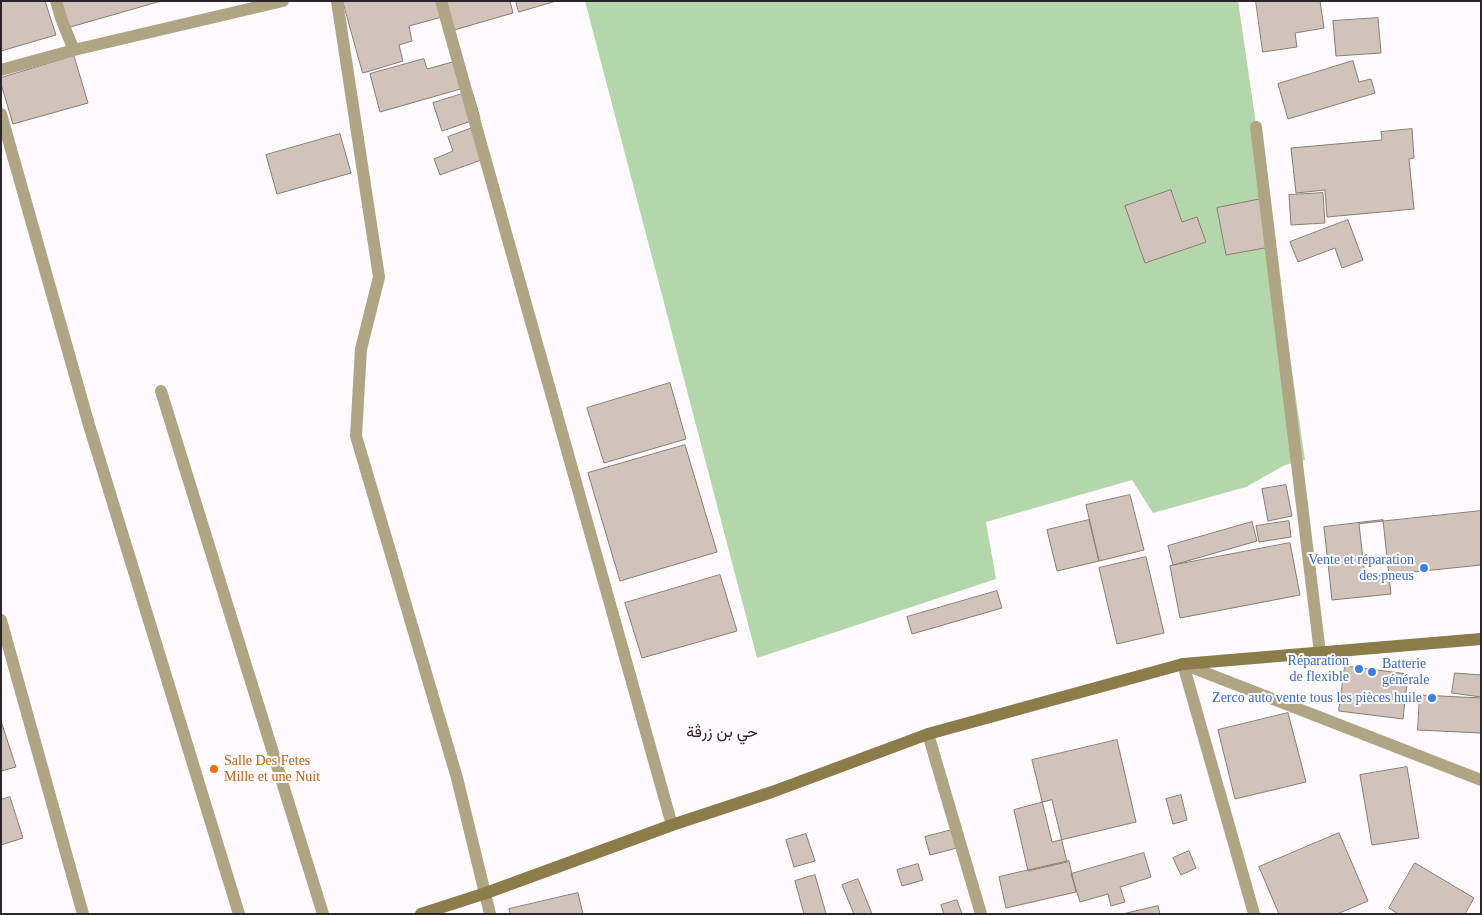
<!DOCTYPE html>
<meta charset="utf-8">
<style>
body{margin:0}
#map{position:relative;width:1482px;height:915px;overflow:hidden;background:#fef9fd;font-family:"Times New Roman",serif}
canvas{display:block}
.frame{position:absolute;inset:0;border:2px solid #2a252a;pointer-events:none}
</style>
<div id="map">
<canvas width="1482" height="915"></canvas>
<div class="frame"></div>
</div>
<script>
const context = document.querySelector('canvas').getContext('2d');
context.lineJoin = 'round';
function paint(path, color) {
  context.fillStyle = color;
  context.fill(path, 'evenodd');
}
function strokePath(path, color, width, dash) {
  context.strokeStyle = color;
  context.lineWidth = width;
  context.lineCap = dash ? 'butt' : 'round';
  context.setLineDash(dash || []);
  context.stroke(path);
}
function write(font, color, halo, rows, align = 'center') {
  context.font = font + ' "Times New Roman",Vazirmatn,serif';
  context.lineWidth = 4;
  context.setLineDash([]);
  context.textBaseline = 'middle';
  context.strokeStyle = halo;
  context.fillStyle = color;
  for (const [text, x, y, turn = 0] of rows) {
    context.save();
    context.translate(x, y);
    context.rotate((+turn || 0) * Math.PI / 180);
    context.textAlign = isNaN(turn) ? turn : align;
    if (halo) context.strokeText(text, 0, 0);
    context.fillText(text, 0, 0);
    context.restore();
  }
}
paint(new Path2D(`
 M585,1H1238L1305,460L1285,465L1246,487L1153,513L1132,480L986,522L996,579L757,658Z`), '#b3d6aa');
const building = new Path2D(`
 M1,1H45L56,35L1,51Z
 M60,1H161L67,28Z
 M343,1H510L513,13L447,32L442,17L409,26L412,41L399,45L403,61L363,73Z
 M516,1H556L519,12Z
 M1256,1H1320L1324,28L1295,33L1297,47L1263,52Z
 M1378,18L1381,53L1336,56L1333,21Z
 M74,56L88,103L13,124L1,84V78Z
 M424,59L427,69L456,61L464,88L380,112L370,74Z
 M1353,61L1359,82L1371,79L1375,93L1288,119L1278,84Z
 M472,91L480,118L442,131L433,103Z
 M478,126L489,157L440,175L434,159L453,151L448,137Z
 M1412,129L1414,158L1409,159L1414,209L1327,217L1325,190L1296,193L1291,148L1382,140L1381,132Z
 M340,134L351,173L277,194L266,155Z
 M1171,190L1182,222L1197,217L1206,242L1145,263L1125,206Z
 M1323,193L1325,223L1291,225L1289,195Z
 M1261,199L1270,247L1226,255L1217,208Z
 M1348,220L1363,260L1342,268L1335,248L1298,262L1290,242Z
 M670,383L686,439L604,463L587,408Z
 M685,445L717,552L620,581L588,473Z
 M1286,485L1292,516L1268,521L1262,489Z
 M1130,495L1144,550L1099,561L1086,505Z
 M1481,511V565L1365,577L1359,524Z
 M1089,520L1099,561L1057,571L1047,530Z
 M1383,520L1391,594L1332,600L1324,527Z
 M1289,521L1291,537L1259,542L1256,526Z
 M1252,522L1257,541L1173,565L1168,546Z
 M1290,543L1300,595L1180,618L1170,566Z
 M1146,557L1164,633L1117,644L1099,568Z
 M720,575L737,631L642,658L625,603Z
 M997,591L1002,608L912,634L907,617Z
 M1345,666L1408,674L1403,719L1339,711Z
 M1455,673L1481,675V697L1452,693Z
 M1420,695L1481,698V733L1418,730Z
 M1288,713L1306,782L1235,799L1218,730Z
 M1,721L16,767L1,771Z
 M1117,740L1136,822L1052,842L1032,760Z
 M1407,767L1419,838L1372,845L1360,775Z
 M1181,795L1187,820L1173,824L1166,799Z
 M10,797L23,838L1,845V800Z
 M1052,800L1067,862L1028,871L1014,810Z
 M952,830L957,848L930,855L925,837Z
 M1339,833L1368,901L1337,914H1279L1259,867Z
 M806,834L815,861L794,867L786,840Z
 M1189,851L1196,868L1181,875L1173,858Z
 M1144,853L1151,877L1120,887L1125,902L1111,906L1108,894L1080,902L1071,874Z
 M1069,861L1076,892L1006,908L999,877Z
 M1415,863L1474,898L1465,914H1398L1389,908Z
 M918,864L923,880L902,886L897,870Z
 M815,875L826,914H804L795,881Z
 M858,879L872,914H854L842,885Z
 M578,893L583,914H510L509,909Z
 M957,900L962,914H944L941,905Z
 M1158,906L1160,914H1123Z`);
paint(building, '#d1c3ba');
strokePath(building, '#887c73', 1);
strokePath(new Path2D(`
 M1256,127L1320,653`), '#afa584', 12);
strokePath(new Path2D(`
 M56,1L62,21L74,50
 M337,1L379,277L361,349L356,436L457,778L490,914
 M441,1L672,825
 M1,70L74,50L283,1
 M1,114L89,425L239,914
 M161,391L323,914
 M1,620L83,914
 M1183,664L1481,780
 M1183,664L1254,914
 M928,734L981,914`), '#afa584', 12);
strokePath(new Path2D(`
 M421,914L486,893L672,825L772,792L928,734L1183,664L1481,639`), '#8b7c49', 12);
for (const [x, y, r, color] of [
 [1424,568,5,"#3f7fe0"],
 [1359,669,5,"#3f7fe0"],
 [1372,672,5,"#3f7fe0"],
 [1432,698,5,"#3f7fe0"],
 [214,769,5,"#e8710a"]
]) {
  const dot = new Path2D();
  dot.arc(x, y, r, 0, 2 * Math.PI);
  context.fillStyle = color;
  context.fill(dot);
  strokePath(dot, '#fef9fd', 2);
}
write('14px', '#366cbe', '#fef9fd', [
 ["Vente et réparation",1414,560],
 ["des pneus",1414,576],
 ["Réparation",1349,661],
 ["de flexible",1349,677],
 ["Batterie",1382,664,"left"],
 ["générale",1382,680,"left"],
 ["Zerco auto vente tous les pièces huile",1422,698]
], 'right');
write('14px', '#c56008', '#fef9fd', [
 ["Salle Des Fetes",224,761],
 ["Mille et une Nuit",224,777]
], 'left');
write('16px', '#2a252a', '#fef9fd', [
 ["حي بن زرڤة",722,733]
]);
</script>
